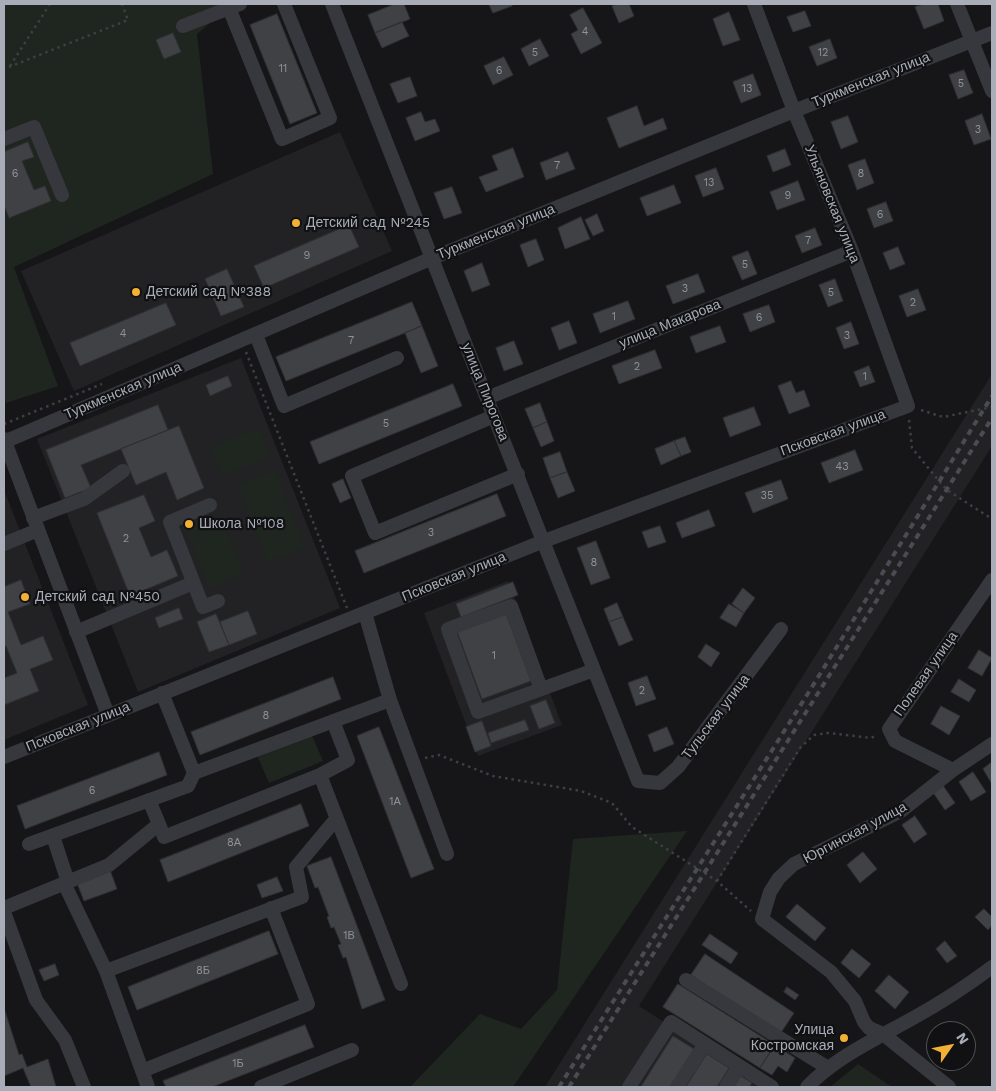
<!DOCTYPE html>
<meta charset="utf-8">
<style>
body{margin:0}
#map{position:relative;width:996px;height:1091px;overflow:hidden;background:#161618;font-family:"Work Sans",sans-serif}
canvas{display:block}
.frame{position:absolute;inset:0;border:5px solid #a8adb8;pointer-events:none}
.north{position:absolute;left:926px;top:1021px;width:50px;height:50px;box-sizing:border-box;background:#111113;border:1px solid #4d4f55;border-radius:50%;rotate:57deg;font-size:14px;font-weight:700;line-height:20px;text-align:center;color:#a8adb8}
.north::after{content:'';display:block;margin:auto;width:18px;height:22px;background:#f2b134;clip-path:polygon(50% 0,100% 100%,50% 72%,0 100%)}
</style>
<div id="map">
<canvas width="996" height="1091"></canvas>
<div class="frame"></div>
<div class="north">N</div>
</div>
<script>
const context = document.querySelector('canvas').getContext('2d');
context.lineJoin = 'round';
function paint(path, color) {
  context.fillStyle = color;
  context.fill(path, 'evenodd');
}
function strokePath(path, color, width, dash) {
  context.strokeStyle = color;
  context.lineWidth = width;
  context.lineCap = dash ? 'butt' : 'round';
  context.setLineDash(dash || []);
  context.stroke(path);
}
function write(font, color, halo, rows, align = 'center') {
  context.font = font + ' "Work Sans",sans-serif';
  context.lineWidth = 4.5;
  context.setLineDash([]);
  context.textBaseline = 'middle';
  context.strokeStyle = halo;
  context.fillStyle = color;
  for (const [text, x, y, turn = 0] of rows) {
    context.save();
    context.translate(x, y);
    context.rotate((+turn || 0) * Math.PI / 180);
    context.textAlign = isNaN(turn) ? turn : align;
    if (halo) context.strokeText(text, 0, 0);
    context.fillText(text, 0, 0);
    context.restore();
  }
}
paint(new Path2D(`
 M340,132L392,251L74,391L21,271Z
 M241,358L340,608L138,692L37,439Z
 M992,374V446L639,1006L765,1087H545Z
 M4,490L88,705L4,740Z
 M508,581L562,725L478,756L424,613Z`), '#222225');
paint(new Path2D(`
 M4,4H233L197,34L213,174L14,267L58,386L6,403L4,396Z
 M259,427L271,456L222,476L210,447Z
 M275,471L304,547L267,561L238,485Z
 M220,514L244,573L209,588L185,528Z
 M310,731L323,761L269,783L256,753Z
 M687,831L513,1087H410L480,1014L521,1029L557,990L573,839Z
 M858,1064L892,1087H830Z`), '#1e261f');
const building = new Path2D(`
 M395,4H404L410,19L375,33L368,15Z
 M489,4H512V6L493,13Z
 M618,4H629L634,16L619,23L612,6Z
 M924,4H938L944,21L924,29L915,7Z
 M583,8L602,43L581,54L571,34L578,30L570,15Z
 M805,11L811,26L793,32L787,17Z
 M729,12L740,40L723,46L713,19Z
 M277,14L317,113L290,124L250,25Z
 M402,22L409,36L382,48L375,33Z
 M173,33L181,52L164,59L156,40Z
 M540,39L549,56L529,66L521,49Z
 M830,39L837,58L817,66L809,47Z
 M504,57L513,75L493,85L484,66Z
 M964,70L973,93L958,99L949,75Z
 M753,74L761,95L741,103L733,82Z
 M410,77L417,96L398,103L390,84Z
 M637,106L644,126L663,118L667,129L619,148L607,118Z
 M421,112L425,122L435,119L440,131L415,141L406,118Z
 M982,114L991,139L974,145L965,121Z
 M848,116L858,142L841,149L831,122Z
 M28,142L34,157L22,161L34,190L45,186L51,201L9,218L4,205V152Z
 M513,148L524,177L486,192L479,177L498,170L492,156Z
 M785,149L791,165L773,172L767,156Z
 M568,152L575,169L546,180L540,163Z
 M865,159L874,183L857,190L848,165Z
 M716,168L724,189L703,197L695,176Z
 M798,181L805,200L777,210L770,192Z
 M674,185L681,203L647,216L640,198Z
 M452,187L462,213L444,219L434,193Z
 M886,202L893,221L874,228L867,209Z
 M597,214L604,231L593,236L585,220Z
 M581,217L590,239L565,249L558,228Z
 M349,225L359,247L264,288L254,266Z
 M815,228L822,245L802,253L795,236Z
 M536,239L544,260L528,267L520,245Z
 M898,247L905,264L890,270L883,253Z
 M748,251L757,274L742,280L732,257Z
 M482,263L490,285L472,292L464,271Z
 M227,269L244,307L221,316L205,279Z
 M698,274L705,292L673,304L666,286Z
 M835,279L843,301L828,307L819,285Z
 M918,289L926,310L907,317L899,296Z
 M628,301L635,319L600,333L593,314Z
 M412,302L422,326L286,381L276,357Z
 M166,303L176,325L80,366L70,343Z
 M769,305L775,322L750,332L743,314Z
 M569,321L577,343L559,350L551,328Z
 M851,322L859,344L844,349L836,328Z
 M422,326L438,366L421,373L405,333Z
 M720,326L726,342L696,353L690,337Z
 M514,341L523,364L504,371L496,348Z
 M655,350L662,368L619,384L612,366Z
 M869,366L875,382L860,387L854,372Z
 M228,376L232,386L210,396L206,385Z
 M791,381L796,393L804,390L810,406L789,414L778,386Z
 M453,384L462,406L319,464L310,442Z
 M540,403L547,422L533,428L525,409Z
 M158,405L168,430L81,465L91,488L65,498L46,450Z
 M754,407L761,425L730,437L723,418Z
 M547,422L554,441L541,447L533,428Z
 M179,426L204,488L177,500L166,472L136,485L121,449Z
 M685,437L691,452L681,456L674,441Z
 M674,441L681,456L661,465L655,449Z
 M855,450L863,470L829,483L821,463Z
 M560,452L567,472L550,478L543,458Z
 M567,472L575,491L558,498L550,478Z
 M343,479L351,498L340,503L332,484Z
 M781,480L788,499L753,513L745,493Z
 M497,494L506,516L364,573L355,551Z
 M144,495L155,521L139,528L151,557L167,550L178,576L130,596L97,513Z
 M709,510L715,526L682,538L676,523Z
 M660,526L666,542L648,548L642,532Z
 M596,541L610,578L591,585L577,548Z
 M21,580L30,604L8,612L21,645L43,636L53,660L30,669L39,691L4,705V678L17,673L6,646L4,647V587Z
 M513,582L518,595L461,617L456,604Z
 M743,588L755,598L744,613L732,604Z
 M617,603L623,617L609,622L604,609Z
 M729,604L744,613L736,627L720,618Z
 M179,608L183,619L159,628L155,618Z
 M248,611L257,634L229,645L220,622Z
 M506,613L531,681L482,699L457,631Z
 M216,614L229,645L209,652L197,622Z
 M623,617L633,640L619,646L609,622Z
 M706,644L720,653L711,667L698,657Z
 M979,650L992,658L982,676L968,668Z
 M647,676L656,699L636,706L628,683Z
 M333,677L341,699L200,755L191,732Z
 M959,679L976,690L969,702L951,692Z
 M546,700L555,723L539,729L530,706Z
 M941,706L960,716L949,735L931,724Z
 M525,720L529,730L491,743L488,733Z
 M482,721L491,746L475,752L466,727Z
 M379,727L434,869L411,878L357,736Z
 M667,727L674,744L654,752L648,735Z
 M159,752L167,775L25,829L17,806Z
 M992,762V784L983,769Z
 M973,772L986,792L971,801L959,782Z
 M942,784L955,803L945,810L932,791Z
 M301,804L309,826L168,882L160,860Z
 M915,816L927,834L914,843L902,825Z
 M863,852L877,869L860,883L847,865Z
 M331,857L385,1000L362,1009L346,957L343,958L338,945L341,944L334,927L331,928L327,917L329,916L318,887L315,888L307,866Z
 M110,870L117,889L84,901L77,883Z
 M277,877L283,891L262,898L257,885Z
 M797,904L826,928L815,941L786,917Z
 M984,909L992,917V925L988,930L975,917Z
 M269,931L278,954L137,1010L128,987Z
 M710,934L738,953L731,964L702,945Z
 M945,941L957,956L947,963L936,949Z
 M852,949L871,964L859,978L841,963Z
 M705,954L794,1013L780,1034L691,975Z
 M55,964L59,975L44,981L39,970Z
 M889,975L909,992L895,1009L875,991Z
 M678,984L775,1045L760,1068L663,1007Z
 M787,987L799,995L795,1000L784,992Z
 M5,1011L19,1055L22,1054L27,1067L48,1059L56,1087H31L23,1068L4,1076Z
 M305,1025L314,1047L212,1087H166L163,1081Z
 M673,1036L694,1049L670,1087H641Z
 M775,1045L795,1058L787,1072L778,1066L772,1075L760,1068Z
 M707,1054L729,1068L717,1087H686Z
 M741,1076L752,1083L749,1087H734Z`);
paint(building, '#404145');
strokePath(building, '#303034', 1);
strokePath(new Path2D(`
 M10,66L50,4
 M9,67L128,20L122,4
 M246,352L347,608
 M921,410L943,417L992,407
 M909,420L912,448L939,481L947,490L992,519
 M4,424L102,384
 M425,758L439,755L493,776L581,791L612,803L632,827L717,881L751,911
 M717,881L800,748L814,735L828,733L871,738L877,735`), '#3d3f44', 2.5, [2.5, 4]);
strokePath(new Path2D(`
 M332,4C432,264 536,522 638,781L660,783L678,767L781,629
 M957,4L992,91
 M229,8L282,139L330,118L284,4
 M183,26L240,4
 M4,139L34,127L62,195
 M256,335L284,406L397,358
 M487,398L852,251
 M494,416L352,476L375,533L518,474
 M4,439L108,715
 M4,442L430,259L794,111L992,33
 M210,505L170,522L203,607L218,601
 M33,518L84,499L123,471
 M4,544L38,530
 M365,613L390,700L447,854
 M76,632L193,583
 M541,689L511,606L448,629L478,712L594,670
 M162,693L194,773
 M4,757L544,541L908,406L852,251L794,111L754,4
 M953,770L895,741L889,729L992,580
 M320,775L401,984
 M149,800L159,824
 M53,836L68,882
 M29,844L188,786L194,773L390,700
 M64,883L106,971L148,1087
 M4,908L109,865L159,824L164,837L320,775L348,760L333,721
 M4,912L36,1000L65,1040L84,1087
 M106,971L302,897L296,867L336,819
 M686,980L828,1068
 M142,1071L308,1004L271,908
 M261,1087L352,1050
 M629,1087L671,1022L772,1087
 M677,1087L705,1044
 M726,1087L739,1066
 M807,1087C837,1056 878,1038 915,1017C942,1002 968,985 992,967
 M949,1087L883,1034L869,1028L864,1022L855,1001L831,972L762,919L770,892L779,878L794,864L901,811L953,770L992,744`), '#37383d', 14);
strokePath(new Path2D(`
 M559,1087L807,695L992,396
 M569,1087L992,418`), '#4a4c52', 4, [6, 5]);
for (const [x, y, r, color] of [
 [296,223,5,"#f2b134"],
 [136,292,5,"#f2b134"],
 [189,524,5,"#f2b134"],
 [25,597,5,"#f2b134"],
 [844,1038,5,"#f2b134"]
]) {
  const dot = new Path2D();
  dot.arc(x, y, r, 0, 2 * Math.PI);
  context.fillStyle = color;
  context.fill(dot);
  strokePath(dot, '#111113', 2);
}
write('11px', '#8e929b', null, [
 ["4",585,32],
 ["5",535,53],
 ["12",823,53],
 ["11",283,69],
 ["6",499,71],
 ["5",961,84],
 ["13",747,89],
 ["3",978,130],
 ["7",557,166],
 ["6",15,174],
 ["8",861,174],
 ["13",709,183],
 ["9",788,196],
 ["6",880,215],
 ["7",808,241],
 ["9",307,256],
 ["5",745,265],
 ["3",685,289],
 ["5",831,293],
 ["2",913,303],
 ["1",614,317],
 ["6",759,318],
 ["4",123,334],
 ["3",847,336],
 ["7",351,341],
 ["2",637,367],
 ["1",865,377],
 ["5",386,424],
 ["43",842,467],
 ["35",767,496],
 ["3",431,533],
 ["2",126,539],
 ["8",594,563],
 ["1",494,656],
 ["2",642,691],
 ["8",266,716],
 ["6",92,791],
 ["1А",395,802],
 ["8А",234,843],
 ["1В",349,936],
 ["8Б",203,971],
 ["1Б",238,1064]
]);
write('14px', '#a8adb8', '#111113', [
 ["Туркменская улица",871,80,-22],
 ["Ульяновская улица",832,204,68],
 ["Туркменская улица",496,232,-22],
 ["улица Макарова",670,324,-22],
 ["Туркменская улица",123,391,-23],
 ["улица Пирогова",485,392,68],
 ["Псковская улица",833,433,-20],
 ["Псковская улица",454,577,-22],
 ["Полевая улица",926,674,-55],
 ["Тульская улица",716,717,-53],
 ["Псковская улица",78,727,-22],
 ["Юргинская улица",855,833,-28]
]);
write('14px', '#a8adb8', '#111113', [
 ["Детский сад №245",306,223],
 ["Детский сад №388",146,292],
 ["Школа №108",199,524],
 ["Детский сад №450",35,597],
 ["Улица",834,1030,"right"],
 ["Костромская",834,1046,"right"]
], 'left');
</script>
